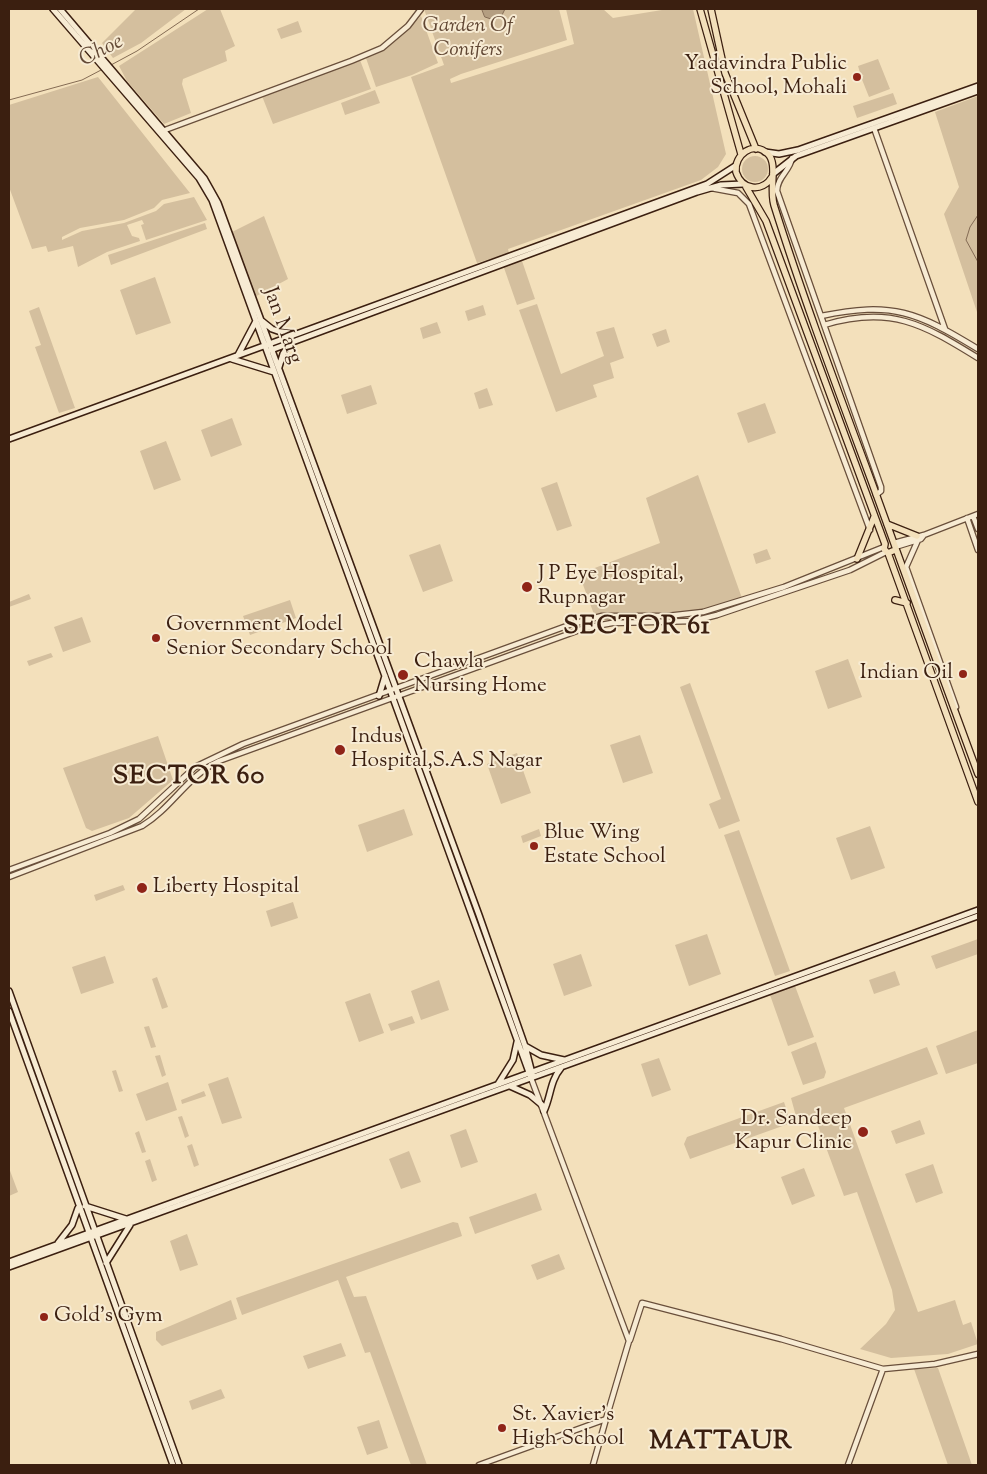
<!DOCTYPE html>
<style>
body{margin:0}
#map{position:relative;width:987px;height:1474px;overflow:hidden;background:#f3e0bb;font-family:"Sorts Mill Goudy",serif}
canvas{display:block}
.frame{position:absolute;inset:0;border:10px solid #3b1f10;pointer-events:none}
</style>
<div id="map">
<canvas width="987" height="1474"></canvas>
<div class="frame"></div>
</div>
<script>
const context = document.querySelector('canvas').getContext('2d');
context.lineJoin = 'round';
function paint(path, color) {
  context.fillStyle = color;
  context.fill(path, 'evenodd');
}
function strokePath(path, color, width, dash) {
  context.strokeStyle = color;
  context.lineWidth = width;
  context.lineCap = dash ? 'butt' : 'round';
  context.setLineDash(dash || []);
  context.stroke(path);
}
function write(font, color, halo, rows, align = 'center') {
  context.font = font + ' "Sorts Mill Goudy",serif';
  context.lineWidth = 4;
  context.setLineDash([]);
  context.textBaseline = 'middle';
  context.strokeStyle = halo;
  context.fillStyle = color;
  for (const [text, x, y, turn = 0] of rows) {
    context.save();
    context.translate(x, y);
    context.rotate((+turn || 0) * Math.PI / 180);
    context.textAlign = isNaN(turn) ? turn : align;
    if (halo) context.strokeText(text, 0, 0);
    context.fillText(text, 0, 0);
    context.restore();
  }
}
paint(new Path2D(`
 M136,9H186L141,43L113,58L102,43Z
 M208,9H220L235,46L225,51L227,61L183,79L182,84L191,113L164,124L127,81L119,66Z
 M424,9H559L567,40L461,74L450,79L451,83L574,44L566,9H603L613,18L668,9H693L726,154L718,167L701,180L508,249L509,253L477,263L411,77L444,65Z
 M421,16L438,63L412,75L376,87L366,58L386,49Z
 M298,21L302,32L281,39L277,29Z
 M878,59L890,89L869,97L861,77L864,75L861,76L858,66Z
 M360,60L371,89L273,124L262,96Z
 M98,77L190,193L162,200L154,208L124,220L80,228L62,237V240L82,231L124,223L156,211L164,204L194,197L207,220L146,240L141,225L144,224L142,220L127,225L132,236L139,238L140,241L107,252L78,267L73,246L48,252L46,246L32,249L9,187V105Z
 M375,90L380,103L345,115L341,103Z
 M893,93L897,104L857,118L853,106Z
 M978,96V315L944,214L959,187L935,112Z
 M742 169a13 13 0 1 1 26 0a13 13 0 1 1-26 0Z
 M264,216L288,279L251,299L228,234Z
 M205,223L207,229L111,265L108,255Z
 M521,258L535,299L517,305L503,265Z
 M155,277L171,323L136,335L120,290Z
 M537,304L561,374L604,356L596,332L614,327L624,358L610,363L614,378L593,385L597,397L556,412L519,310Z
 M483,305L486,315L468,321L465,311Z
 M39,307L75,408L59,413L35,347L41,345L29,311Z
 M437,322L441,333L423,339L420,328Z
 M666,329L670,342L657,347L652,334Z
 M371,385L377,404L347,414L341,395Z
 M487,388L493,405L479,409L474,393Z
 M765,403L776,433L748,443L737,413Z
 M232,418L242,445L211,457L201,430Z
 M166,441L181,480L154,490L140,451Z
 M698,475L743,601L703,612L667,616L595,617L579,574L660,543L646,498Z
 M557,482L572,526L557,531L541,488Z
 M440,544L453,581L423,592L409,555Z
 M767,549L771,559L756,564L753,554Z
 M29,594L31,599L9,607V602Z
 M290,600L296,618L250,635L243,616Z
 M82,617L91,642L63,652L54,627Z
 M51,653L53,657L29,666L27,661Z
 M848,659L862,697L828,709L815,671Z
 M690,683L740,821L719,829L709,804L721,799L680,687Z
 M640,735L653,773L623,783L610,745Z
 M158,736L173,780L129,818L92,831L86,828L63,768Z
 M517,753L531,793L501,804L487,764Z
 M404,809L413,835L367,852L358,825Z
 M870,826L885,868L851,880L836,838Z
 M539,829L541,836L523,843L521,836Z
 M739,830L790,971L775,976L724,835Z
 M123,885L125,890L96,901L94,895Z
 M293,902L298,918L271,927L266,911Z
 M707,934L721,974L689,986L675,945Z
 M978,939V954L936,969L931,956Z
 M581,954L592,986L564,996L553,964Z
 M105,956L114,983L81,994L72,967Z
 M895,971L900,985L874,994L869,980Z
 M157,977L168,1007L162,1009L152,979Z
 M439,980L449,1010L421,1020L411,991Z
 M795,986L814,1037L788,1046L770,995Z
 M370,993L384,1033L359,1042L345,1002Z
 M412,1016L415,1023L391,1031L388,1024Z
 M149,1026L156,1047L151,1048L144,1027Z
 M978,1030V1063L946,1074L936,1046Z
 M816,1042L826,1072L824,1078L803,1085L791,1052Z
 M927,1047L938,1074L844,1108L918,1312L955,1300L963,1325L971,1322L978,1344L948,1354L891,1358L860,1349L886,1324L895,1310L892,1290L857,1192L844,1196L814,1115L797,1120L791,1098Z
 M160,1055L166,1075L162,1077L155,1056Z
 M659,1058L671,1090L652,1097L641,1064Z
 M116,1070L123,1091L119,1092L112,1071Z
 M228,1077L242,1118L222,1124L208,1084Z
 M168,1082L177,1110L146,1121L136,1094Z
 M204,1091L206,1096L182,1104L181,1100Z
 M784,1102L791,1123L690,1159L684,1144L687,1137Z
 M182,1116L189,1136L185,1138L178,1117Z
 M920,1120L925,1134L896,1144L891,1131Z
 M466,1129L478,1162L461,1168L450,1135Z
 M139,1131L146,1152L142,1153L135,1133Z
 M192,1144L199,1165L194,1167L187,1146Z
 M409,1151L421,1182L401,1189L389,1159Z
 M150,1159L157,1180L152,1182L145,1161Z
 M933,1164L943,1193L916,1203L905,1174Z
 M9,1168L18,1192L9,1196Z
 M804,1168L815,1196L792,1205L781,1177Z
 M536,1193L542,1210L475,1234L469,1217Z
 M453,1222L458,1223L462,1236L346,1277L354,1297L366,1296L427,1465H411L370,1352L365,1353L338,1280L242,1315L236,1298Z
 M187,1234L198,1265L180,1271L170,1241Z
 M559,1254L565,1269L537,1280L531,1265Z
 M231,1300L237,1319L162,1346L156,1340V1332Z
 M341,1343L346,1356L308,1369L303,1356Z
 M938,1368L972,1465H948L914,1369Z
 M221,1389L225,1398L192,1410L189,1401Z
 M379,1420L388,1448L367,1455L357,1427Z`), '#d4bf9e');
const water = new Path2D(`
 M482,9H505L501,17L494,20L485,17Z`);
paint(water, '#b49e81');
strokePath(water, '#846b54', 1);
strokePath(new Path2D(`
 M111,65L137,51L199,9
 M9,100L82,80L103,69
 M978,215L970,227L966,240L978,262`), '#846b54', 1);
const tertiary = new Path2D(`
 M874,128L945,329
 M165,130L351,61L382,48L408,26L421,9
 M792,158C790,171 777,177 777,191L881,487V491L876,495
 M711,188L738,193L749,204L870,530
 M821,316C893,301 917,312 978,349
 M824,325C890,305 923,324 978,358
 M973,516L978,529
 M967,518L978,550
 M918,540L906,567L956,707
 M894,543L924,535
 M895,547L921,539L924,535L978,514
 M9,870L110,833L139,819L195,767L243,744L572,624L602,616H667L703,612L784,587L884,547
 M9,877L142,826C172,808 187,776 219,761L585,628L612,623L693,621L717,615L850,570L886,552
 M630,1340L642,1303L646,1304L781,1339L883,1369
 M479,1465L606,1419L629,1341L531,1078
 M593,1465L606,1419
 M848,1465L883,1369L935,1364L978,1354`);
const secondary = new Path2D(`
 M53,9L199,178L212,200L531,1078
 M60,9L204,178L218,203L479,915L525,1046L533,1077
 M765,152L779,154L798,150L978,86
 M773,174L796,156L978,91
 M262,321L272,329L292,336
 M271,350L697,192L721,185L743,184
 M238,355L256,321
 M232,359L274,372
 M279,367L283,354L291,342
 M9,439L707,184L735,166
 M379,696L385,676
 M9,991L179,1465
 M9,1011L173,1465
 M525,1046L541,1055L564,1060
 M498,1084L513,1060L517,1042
 M510,1086L530,1095L542,1105
 M544,1111C551,1096 550,1081 561,1068
 M85,1206L129,1220
 M58,1243L72,1225L78,1208
 M9,1262L978,910
 M106,1263L130,1225
 M9,1267L978,916`);
const primary = new Path2D(`
 M700,9L741,154
 M711,9L725,73L756,149
 M772,177C762,193 742,190 736,172C734,155 753,140 768,154C778,164 769,188 774,205C804,301 840,396 875,491C909,584 943,680 978,774
 M746,187L766,221L885,544L884,549L888,553L895,550
 M887,524L917,536
 M888,553L978,802
 M857,559L874,517
 M895,600L907,603`);
strokePath(tertiary, '#694f3b', 7);
strokePath(secondary, '#3b1f10', 8);
strokePath(primary, '#3b1f10', 8);
strokePath(tertiary, '#f7ebd3', 4.5);
strokePath(secondary, '#f7ebd3', 5);
strokePath(primary, '#f3e0bb', 5.5);
for (const [x, y, r, color] of [
 [857,77,5,"#8f2418"],
 [527,587,6,"#8f2418"],
 [156,638,5,"#8f2418"],
 [963,674,5,"#8f2418"],
 [403,675,6,"#8f2418"],
 [340,750,6,"#8f2418"],
 [534,846,5,"#8f2418"],
 [142,888,6,"#8f2418"],
 [863,1132,6,"#8f2418"],
 [44,1317,5,"#8f2418"],
 [502,1428,5,"#8f2418"]
]) {
  const dot = new Path2D();
  dot.arc(x, y, r, 0, 2 * Math.PI);
  context.fillStyle = color;
  context.fill(dot);
  strokePath(dot, '#f7ebd3', 2);
}
write('italic 21px', '#614734', '#f7ebd3', [
 ["Garden Of",468,27],
 ["Conifers",468,51]
]);
write('21px', '#3b1f10', '#f7ebd3', [
 ["Yadavindra Public",847,65,"right"],
 ["School, Mohali",847,89,"right"],
 ["J P Eye Hospital,",538,575],
 ["Rupnagar",538,599],
 ["Government Model",166,626],
 ["Senior Secondary School",166,650],
 ["Chawla",414,663],
 ["Nursing Home",414,687],
 ["Indian Oil",953,674,"right"],
 ["Indus",351,738],
 ["Hospital,S.A.S Nagar",351,762],
 ["Blue Wing",544,834],
 ["Estate School",544,858],
 ["Liberty Hospital",153,888],
 ["Dr. Sandeep",852,1120,"right"],
 ["Kapur Clinic",852,1144,"right"],
 ["Gold's Gym",54,1317],
 ["St. Xavier's",512,1416],
 ["High School",512,1440]
], 'left');
write('21px', '#3b1f10', '#f7ebd3', [
 ["Jan Marg",281,326,70]
]);
write('italic 22px', '#654b38', '#f7ebd3', [
 ["Choe",102,52,-27]
]);
context.letterSpacing = '1px';
write('bold 26px', '#3b1f10', '#f7ebd3', [
 ["SECTOR 61",637,629],
 ["SECTOR 60",189,779],
 ["MATTAUR",721,1444]
]);
context.letterSpacing = '0px';
</script>
